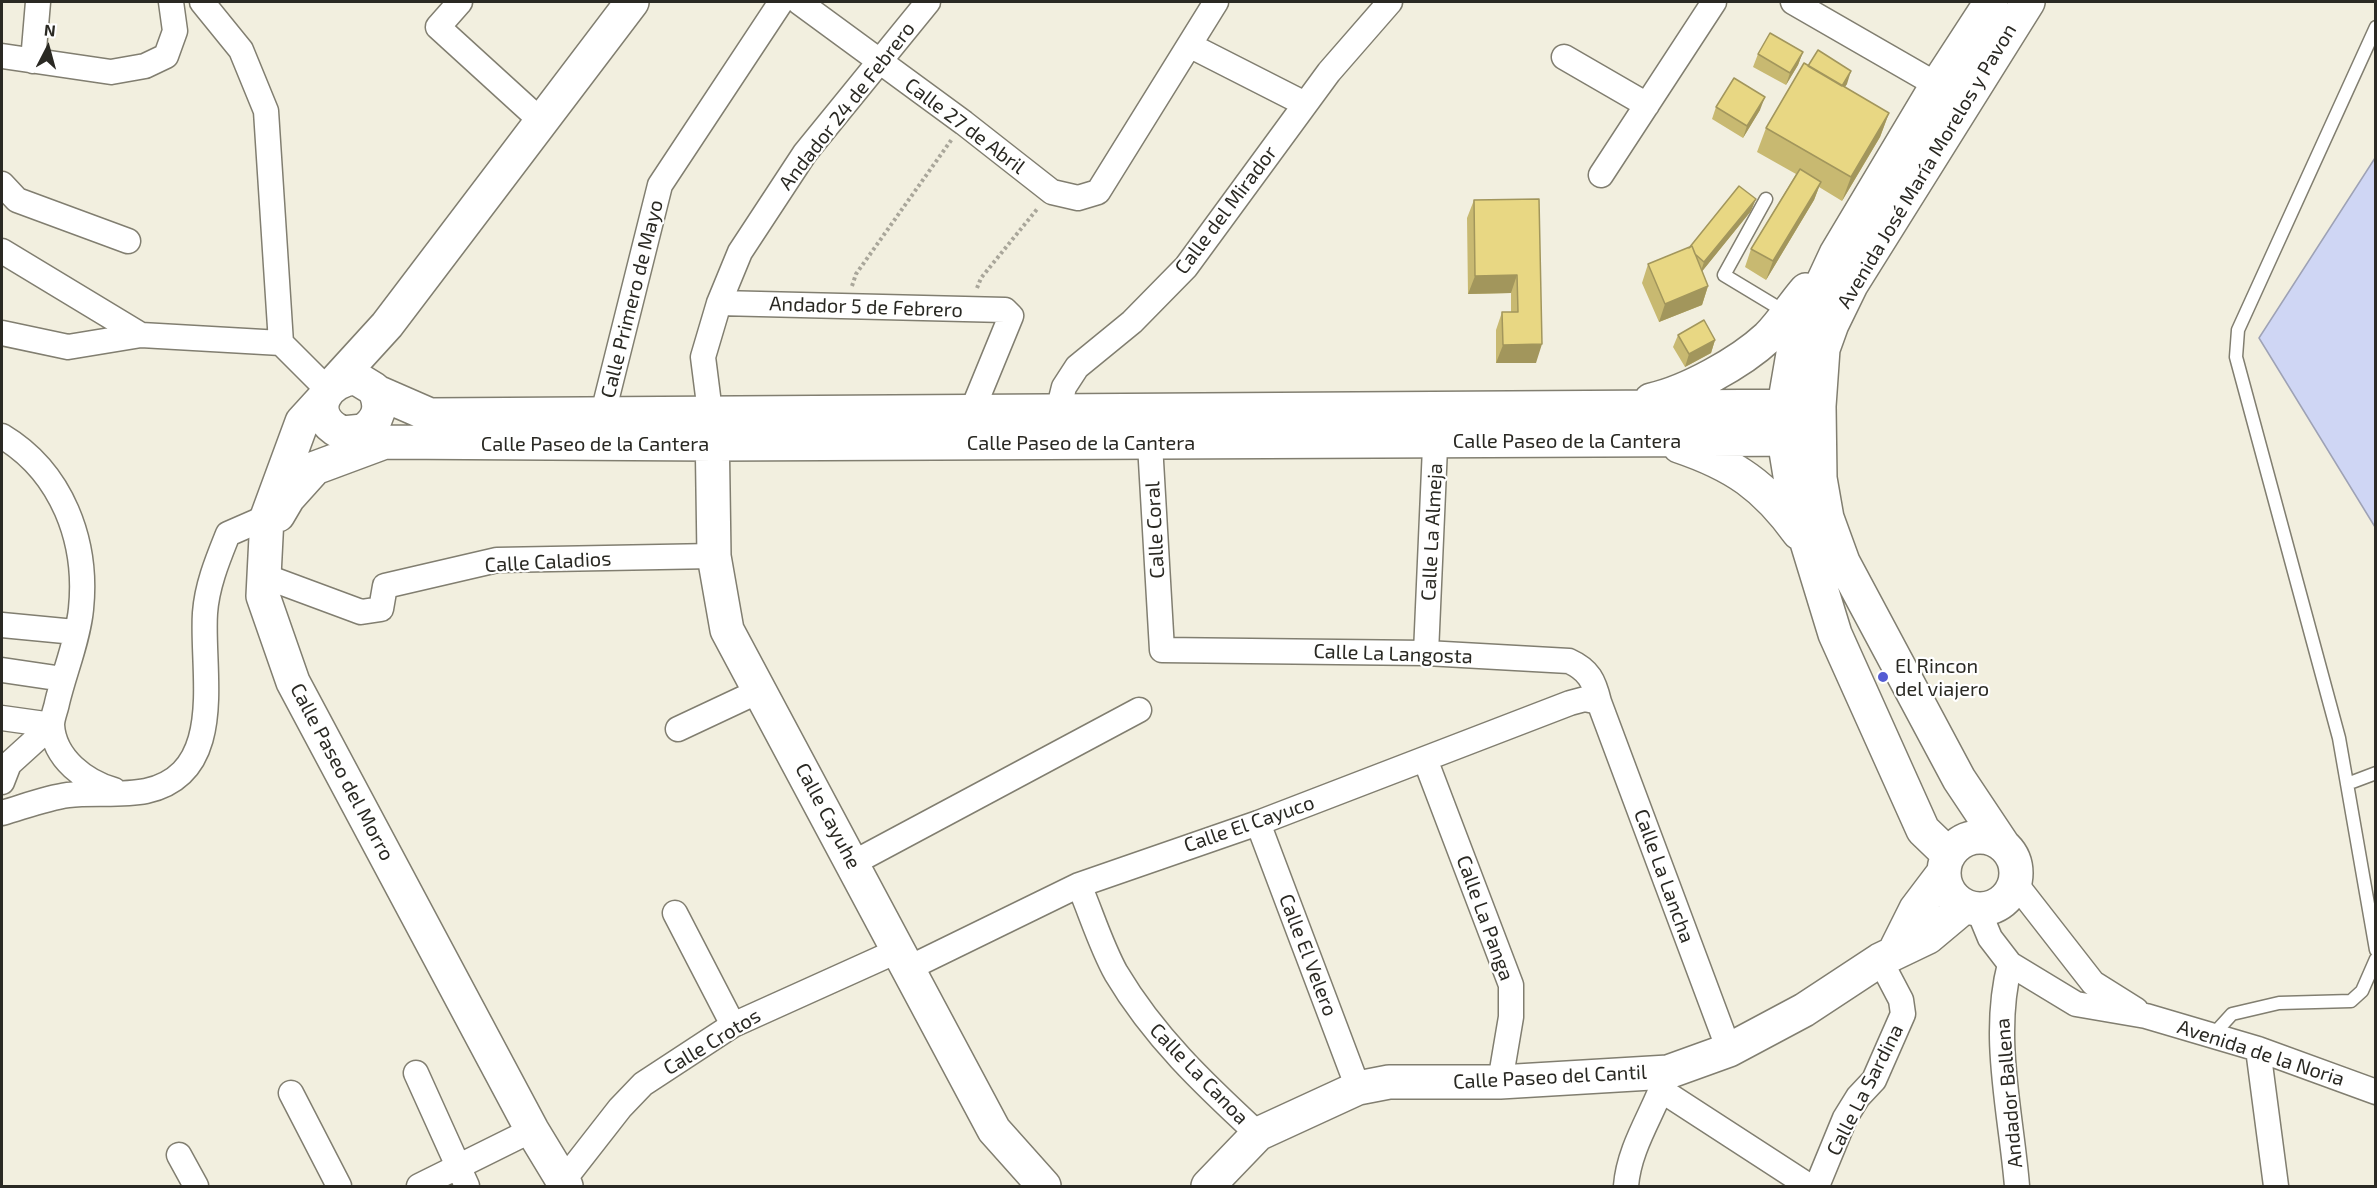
<!DOCTYPE html>
<meta charset="utf-8">
<style>
body{margin:0}
#map{position:relative;width:2377px;height:1188px;overflow:hidden;background:#f2efdf;font-family:"Exo 2",sans-serif}
canvas{display:block}
.frame{position:absolute;inset:0;border:3px solid #2a2923;pointer-events:none}
.north{position:absolute;left:18px;top:18px;width:60px;height:60px;-webkit-text-stroke:4px #fff;paint-order:stroke;rotate:6deg;font-size:16px;font-weight:700;line-height:24px;text-align:center;color:#2a2923}
.north::after{content:'';display:block;margin:auto;width:21px;height:27px;background:#2a2923;clip-path:polygon(50% 0,100% 100%,50% 72%,0 100%)}
</style>
<div id="map">
<canvas width="2377" height="1188"></canvas>
<div class="frame"></div>
<div class="north">N</div>
</div>
<script>
const context = document.querySelector('canvas').getContext('2d');
context.lineJoin = 'round';
function paint(path, color) {
  context.fillStyle = color;
  context.fill(path, 'evenodd');
}
function strokePath(path, color, width, dash) {
  context.strokeStyle = color;
  context.lineWidth = width;
  context.lineCap = dash ? 'butt' : 'round';
  context.setLineDash(dash || []);
  context.stroke(path);
}
function write(font, color, halo, rows, align = 'center') {
  context.font = font + ' "Exo 2",sans-serif';
  context.lineWidth = 4.5;
  context.setLineDash([]);
  context.textBaseline = 'middle';
  context.strokeStyle = halo;
  context.fillStyle = color;
  for (const [text, x, y, turn = 0] of rows) {
    context.save();
    context.translate(x, y);
    context.rotate((+turn || 0) * Math.PI / 180);
    context.textAlign = isNaN(turn) ? turn : align;
    if (halo) context.strokeText(text, 0, 0);
    context.fillText(text, 0, 0);
    context.restore();
  }
}
const water = new Path2D(`
 M2375,158V527L2259,338Z`);
paint(water, '#cfd6f4');
strokePath(water, '#9ea2b5', 1.5);
const lane = new Path2D(`
 M2376,27L2238,330L2236,357L2339,738L2376,950
 M1766,199L1724,275L1787,313
 M2347,784L2376,773
 M2212,1036L2232,1014L2279,1003L2351,1001L2362,991L2376,959`);
const street = new Path2D(`
 M202,2L241,50L266,111L281,343L328,390
 M460,2L438,27L540,120
 M799,2L964,123L1052,192L1078,198L1098,192L1216,2
 M1793,2L1951,93
 M1191,46L1305,104
 M2,56L111,72L145,66L166,56L175,31L171,2
 M1564,57L1647,105
 M33,61L38,2
 M1601,175L1714,2
 M2,184L17,200L128,241
 M2,251L141,335
 M719,303L1005,310L1011,316L972,411
 M2,333L68,347L141,335L281,343
 M1058,411L1064,387L1077,367L1132,322L1186,267L1329,72L1390,2
 M710,412L703,357L719,303L740,252L805,153L928,2
 M603,413L660,185L781,2
 M1149,427L1162,650L1426,653L1569,661C1589,670 1594,681 1599,702L1729,1050
 M2,436C62,472 88,541 81,609C78,640 64,673 57,703C56,709 52,718 52,725C54,759 86,782 114,790
 M264,576L361,612L381,609L385,586L497,560L714,556
 M2,625L75,632
 M1426,653L1436,424
 M2,670L63,679
 M2,718L52,725
 M678,729L759,691
 M1425,759L1511,985V1017L1500,1082
 M2,782L9,764L52,725
 M2,813C23,807 46,798 68,795C93,792 121,796 146,791C228,773 201,672 205,613C207,585 218,559 228,534L267,517H277
 M1258,823L1358,1088
 M853,863L1139,710
 M2015,883L2093,983L2136,1010
 M1079,885C1091,913 1101,946 1116,973C1154,1037 1204,1084 1258,1134
 M1978,909L1990,938L2010,964L2076,1004L2146,1016L2258,1049L2376,1092
 M675,913L733,1025
 M2010,964C1991,1036 2011,1113 2017,1186
 M907,969L1079,885L1258,823L1570,703L1585,699L1599,702
 M2258,1049L2276,1186
 M416,1073L467,1186
 M1661,1090L1809,1186
 M291,1093L339,1186
 M179,1155L196,1186
 M563,1181L620,1108L643,1084L733,1025L897,951
 M419,1186L532,1130
 M1626,1186C1629,1147 1653,1114 1666,1077
 M1817,1186L1845,1118L1858,1097L1874,1080L1903,1014L1901,1000L1880,960`);
const secondary = new Path2D(`
 M335,382L387,325L632,2
 M375,391L430,415L1819,406
 M323,399L302,422L267,517L263,596L293,682L532,1130L566,1186
 M1651,400C1687,392 1740,363 1768,337C1782,323 1793,305 1806,290
 M712,423L714,556L727,630L994,1130L1044,1186
 M343,433L363,431C379,420 383,407 374,389L356,378C328,379 307,410 335,429C348,438 371,439 386,442L714,444L1819,439
 M1679,446C1735,465 1765,486 1799,533
 M278,515L288,498L315,468L385,442
 M1944 873a36 36 0 1 1 72 0a36 36 0 1 1-72 0Z
 M2003,845L1959,779L1843,562L1827,518L1820,478L1819,406L1823,349L1832,324L1851,285L2028,2
 M1949,855L1923,830L1835,634L1794,500L1784,439V406L1795,342L1836,254L1937,85L1991,2
 M1894,953L1916,909L1944,872
 M1208,1186L1258,1134L1358,1088L1389,1082H1500L1668,1072L1729,1050L1804,1010L1880,960L1928,937L1965,906`);
strokePath(lane, '#817e70', 15);
strokePath(street, '#817e70', 27);
strokePath(secondary, '#817e70', 36);
strokePath(new Path2D(`
 M852,286L856,274L952,139
 M977,288L981,278L1038,208`), '#a9a69a', 4, [3, 3]);
strokePath(lane, '#fff', 12);
strokePath(street, '#fff', 24);
strokePath(secondary, '#fff', 33);
paint(new Path2D(`
 M1803,52L1798,65L1786,85L1753,67L1758,54Z
 M1808,66L1847,84L1844,87L1889,113L1880,137L1842,201L1819,187L1814,200L1766,280L1745,267L1751,249L1796,174L1757,152L1766,128Z
 M1716,107L1760,110L1743,138L1712,119Z
 M1539,199L1536,363H1496V330L1502,312H1511V293L1468,294L1467,218L1474,200Z
 M1751,211L1702,271L1708,286L1702,305L1659,322L1642,283L1648,264L1689,248Z
 M1678,335L1715,340L1711,353L1685,367L1673,347Z`), '#c8b971');
paint(new Path2D(`
 M1803,52L1798,65L1786,85L1790,73Z
 M1851,71L1847,84L1834,103L1839,90Z
 M1765,97L1760,110L1743,138L1747,126Z
 M1889,113L1880,137L1842,201L1851,177Z
 M1821,182L1814,200L1766,280L1773,261Z
 M1756,199L1751,211L1700,274L1704,262Z
 M1517,275L1511,293L1468,294L1475,276Z
 M1708,286L1702,305L1659,322L1665,304Z
 M1715,340L1711,353L1685,367L1689,354Z
 M1542,344L1536,363H1496L1503,345Z`), '#a2965c');
const building = new Path2D(`
 M1770,33L1803,52L1790,73L1758,54Z
 M1818,50L1851,71L1842,86L1808,66Z
 M1804,63L1889,113L1851,177L1766,128Z
 M1734,78L1765,97L1747,126L1716,107Z
 M1800,169L1821,182L1773,261L1751,249Z
 M1739,186L1756,199L1704,262L1695,254L1692,246L1689,248Z
 M1539,199L1542,344L1503,345L1502,312H1518L1517,275L1475,276L1474,200Z
 M1692,246L1708,286L1665,304L1648,264Z
 M1704,320L1715,340L1689,354L1678,335Z`);
paint(building, '#e8d783');
strokePath(building, '#a2965c', 1.5);
for (const [x, y, r, color] of [
 [1883,677,6,"#545cd3"]
]) {
  const dot = new Path2D();
  dot.arc(x, y, r, 0, 2 * Math.PI);
  context.fillStyle = color;
  context.fill(dot);
  strokePath(dot, '#fff', 2);
}
write('20px', '#2a2923', '#fff', [
 ["Andador 24 de Febrero",847,106,-52],
 ["Calle 27 de Abril",965,126,37],
 ["Avenida José María Morelos y Pavon",1927,166,-59],
 ["Calle del Mirador",1226,210,-53],
 ["Calle Primero de Mayo",632,299,-76],
 ["Andador 5 de Febrero",866,307,2],
 ["Calle Paseo de la Cantera",1567,441],
 ["Calle Paseo de la Cantera",1081,443],
 ["Calle Paseo de la Cantera",595,444],
 ["Calle Coral",1155,530,-93],
 ["Calle La Almeja",1432,532,-87],
 ["Calle Caladios",548,562,-3],
 ["Calle La Langosta",1393,654,2],
 ["Calle Paseo del Morro",342,772,62],
 ["Calle Cayuhe",828,816,62],
 ["Calle El Cayuco",1249,824,-19],
 ["Calle La Lancha",1664,876,70],
 ["Calle La Panga",1485,918,70],
 ["Calle El Velero",1308,955,69],
 ["Calle Crotos",712,1042,-31],
 ["Avenida de la Noria",2261,1053,18],
 ["Calle La Canoa",1199,1074,46],
 ["Calle Paseo del Cantil",1550,1077,-3],
 ["Calle La Sardina",1865,1090,-63],
 ["Andador Ballena",2009,1093,-95]
]);
write('20px', '#2a2923', '#fff', [
 ["El Rincon",1895,666],
 ["del viajero",1895,689]
], 'left');
</script>
